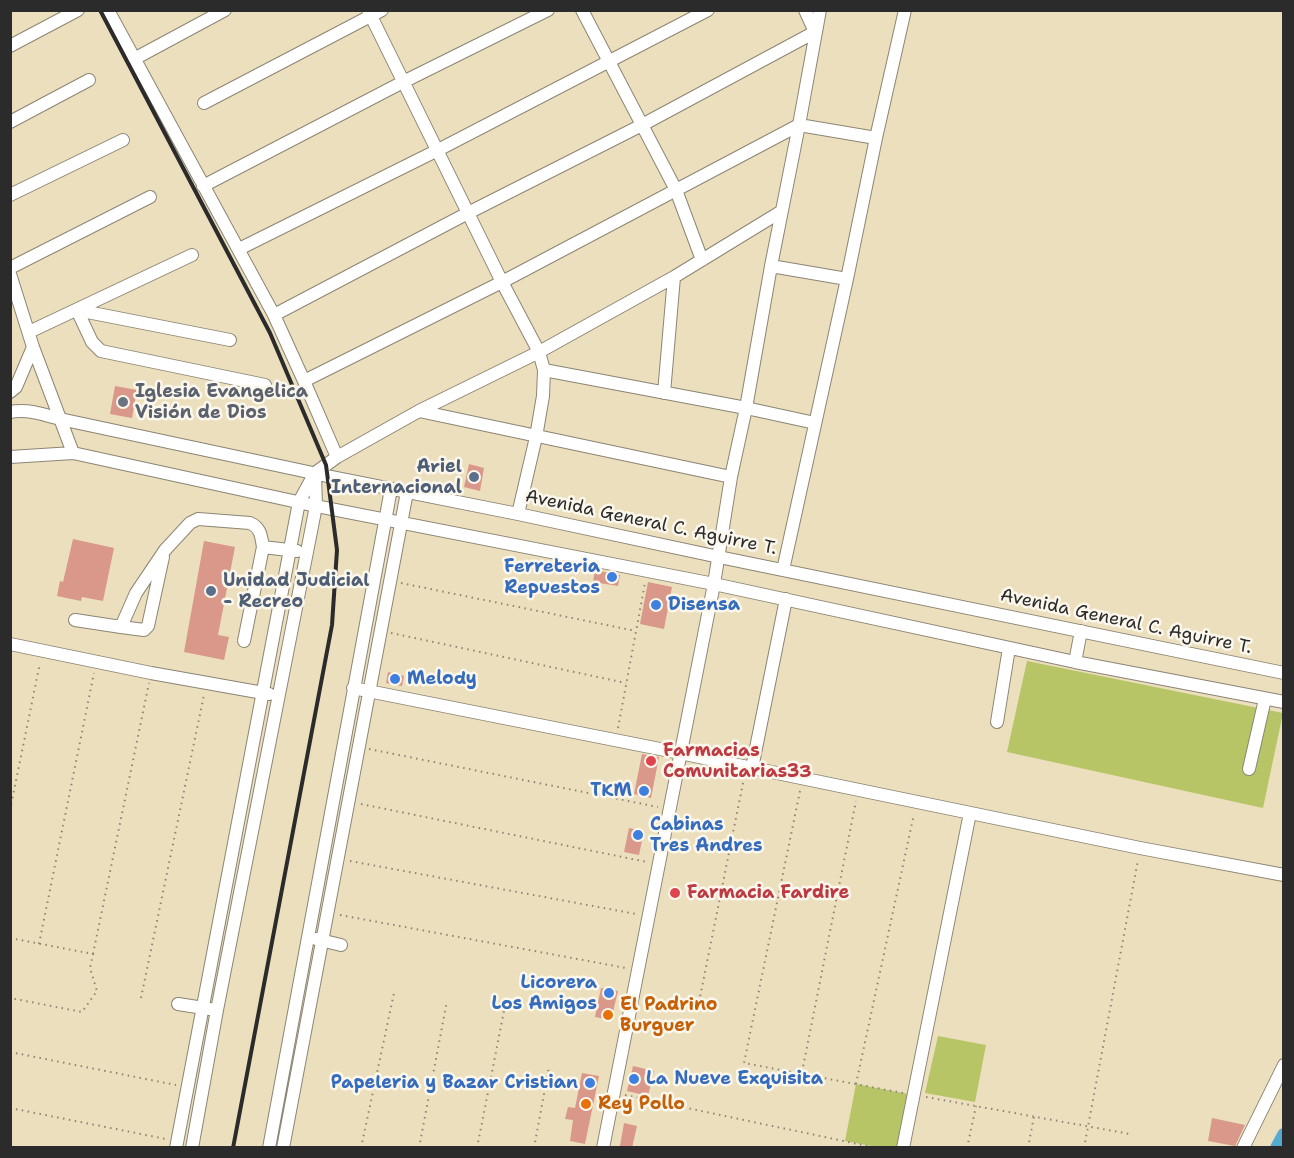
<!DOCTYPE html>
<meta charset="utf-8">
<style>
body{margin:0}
#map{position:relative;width:1294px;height:1158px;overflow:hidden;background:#ecdfbd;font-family:"Shantell Sans",sans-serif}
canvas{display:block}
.frame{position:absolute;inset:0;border:12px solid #2b2b2b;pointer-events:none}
</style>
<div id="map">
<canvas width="1294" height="1158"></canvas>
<div class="frame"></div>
</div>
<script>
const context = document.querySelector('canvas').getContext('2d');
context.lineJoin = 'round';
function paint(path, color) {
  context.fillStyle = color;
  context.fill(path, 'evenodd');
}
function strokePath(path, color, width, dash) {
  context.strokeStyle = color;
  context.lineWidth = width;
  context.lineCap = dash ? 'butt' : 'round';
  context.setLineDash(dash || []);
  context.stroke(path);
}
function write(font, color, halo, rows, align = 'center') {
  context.font = font + ' "Shantell Sans",sans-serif';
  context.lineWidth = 5;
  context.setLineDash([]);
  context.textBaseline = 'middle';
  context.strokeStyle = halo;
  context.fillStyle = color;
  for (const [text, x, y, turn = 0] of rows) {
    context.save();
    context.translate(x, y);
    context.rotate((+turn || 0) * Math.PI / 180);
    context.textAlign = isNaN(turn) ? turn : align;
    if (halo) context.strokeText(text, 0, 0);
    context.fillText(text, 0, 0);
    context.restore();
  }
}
paint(new Path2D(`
 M1027,661L1283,713L1263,808L1007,752Z
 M938,1036L986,1045L975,1102L925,1093Z
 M856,1084L913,1095L903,1147H877L845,1141Z`), '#b7c567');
strokePath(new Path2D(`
 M1277,1148L1284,1135`), '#55aad1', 14);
paint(new Path2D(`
 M115,386L137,390L132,418L110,414Z
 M469,464L484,468L480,491L464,487Z
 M73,539L114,548L103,601L82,597L81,601L57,596L60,581L63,582Z
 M204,541L235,547L218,635L229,637L224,660L184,652Z
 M595,570L620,575L618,586L593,582Z
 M648,582L672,587L664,629L640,624Z
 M388,672L404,676L402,686L386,683Z
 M642,754L659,757L651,798L634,794Z
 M629,828L644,831L639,855L624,852Z
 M601,988L618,991L611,1020L595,1017Z
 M633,1066L654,1071L648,1096L627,1091Z
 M582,1073L599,1076L585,1144L570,1141L573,1120L565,1119L568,1107L575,1108Z
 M1212,1118L1245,1125L1235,1146L1208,1141Z
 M624,1123L637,1126L632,1148L620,1146Z`), '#d9988a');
const minor = new Path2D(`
 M108,10L274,315L304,381L337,457
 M368,10L502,282L539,352L544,370L543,396L536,437L518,514
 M582,10L676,190L702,260
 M10,46L78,10
 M134,59L225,10
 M204,103L382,10
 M10,122L89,80
 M203,186L403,82L548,10
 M10,195L123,140
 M239,249L438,150L708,10
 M771,266L847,279
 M10,268L150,197
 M10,274L33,347L73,453
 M77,310L92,342L101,351L265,385
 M77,310L230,340
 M274,315L468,213L642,125L815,32L805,10
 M29,332L192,255
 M544,370L746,408L815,423
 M304,381L502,282L799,125L876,138
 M10,392L16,387L33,347
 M664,393L674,277
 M419,411L731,477
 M10,412C28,409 43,414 60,419L327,476L518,514L719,557L1284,673
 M10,457L73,453L316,506L714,584L1075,662L1284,702
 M783,570L847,279L876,138L905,10
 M75,620L121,627L136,593L165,550L190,523L198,519L250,523C261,528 261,536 263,547L297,551
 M121,627L144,630L148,626L163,557
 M244,641L263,547
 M10,644L151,673L269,694
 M1075,662L1081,631
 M353,688L680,753L1140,848L1284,875
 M997,722L1009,648
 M752,768L786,599
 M1249,769L1265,699
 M316,939L341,945
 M178,1004L210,1009
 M176,1148L299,502L315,473L337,457L419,411L539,352L674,277L782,211
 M192,1148L217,1010L316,506L315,474
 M269,1148L391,489
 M283,1148L407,492
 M603,1148L714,584L731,477L746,408L771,266L799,125L820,10
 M903,1148L970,813
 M1243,1148L1284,1065`);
strokePath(minor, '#8c8574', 14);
strokePath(new Path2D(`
 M401,583L636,631
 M391,633L626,683
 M618,728L645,583
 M369,749L658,807
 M800,791L744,1063L903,1093
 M361,804L647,862
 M10,810L40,663
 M350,861L636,914
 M340,915L626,968
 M10,938L93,954L90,968L97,991L82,1012L10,998
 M39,944L94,673
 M93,954L149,683
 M141,998L204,695
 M699,1002L744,778
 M10,1052L176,1085
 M802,1072L856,801
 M856,1084L914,814
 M625,1095L877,1148
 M926,1097L1130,1134
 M10,1108L166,1139
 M361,1148L394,993
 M419,1148L447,1001
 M477,1148L504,1011
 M534,1148L549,1067
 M967,1148L976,1106
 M1028,1148L1034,1116
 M1084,1148L1138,860`), '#8c8574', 2, [1.5, 4.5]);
strokePath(minor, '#fff', 12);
strokePath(new Path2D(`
 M100,10L270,333L326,465L337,550L332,625L233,1148`), '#2b2b2b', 4);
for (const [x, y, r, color] of [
 [123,402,6,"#6b7280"],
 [474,477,6,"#5c6f8a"],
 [612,577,6,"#3f7fe0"],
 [211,591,6,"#5c6f8a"],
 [656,605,6,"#3f7fe0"],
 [395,679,6,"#3f7fe0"],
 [651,761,6,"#e0444e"],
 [644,791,6,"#3f7fe0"],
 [638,835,6,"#3f7fe0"],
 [675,893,6,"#e0444e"],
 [609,993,6,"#3f7fe0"],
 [608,1015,6,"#e8710a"],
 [634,1079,6,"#3f7fe0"],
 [590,1083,6,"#3f7fe0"],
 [586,1104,6,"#e8710a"]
]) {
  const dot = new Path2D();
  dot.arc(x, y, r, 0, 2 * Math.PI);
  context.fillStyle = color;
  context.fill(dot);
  strokePath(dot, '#fbf7ec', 2);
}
write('bold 18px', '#5b616d', '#fbf7ec', [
 ["Iglesia Evangelica",135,392],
 ["Visión de Dios",135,413]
], 'left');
write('bold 18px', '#4e5e75', '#fbf7ec', [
 ["Ariel",462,467],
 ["Internacional",462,488],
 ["Unidad Judicial",223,581,"left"],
 ["- Recreo",223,602,"left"]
], 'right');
write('18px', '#2b2b2b', '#fbf7ec', [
 ["Avenida General C. Aguirre T.",651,523,12],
 ["Avenida General C. Aguirre T.",1126,622,12]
]);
write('bold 18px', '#366cbe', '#fbf7ec', [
 ["Ferreteria",600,567],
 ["Repuestos",600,588],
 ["Disensa",668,605,"left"],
 ["Melody",407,679,"left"],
 ["TKM",632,791],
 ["Cabinas",650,825,"left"],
 ["Tres Andres",650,846,"left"],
 ["Licorera",597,983],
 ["Los Amigos",597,1004],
 ["La Nueve Exquisita",646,1079,"left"],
 ["Papeleria y Bazar Cristian",578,1083]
], 'right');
write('bold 18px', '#be3a42', '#fbf7ec', [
 ["Farmacias",663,751],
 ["Comunitarias33",663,772],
 ["Farmacia Fardire",687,893]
], 'left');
write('bold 18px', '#c56008', '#fbf7ec', [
 ["El Padrino",620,1005],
 ["Burguer",620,1026],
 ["Rey Pollo",598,1104]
], 'left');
</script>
